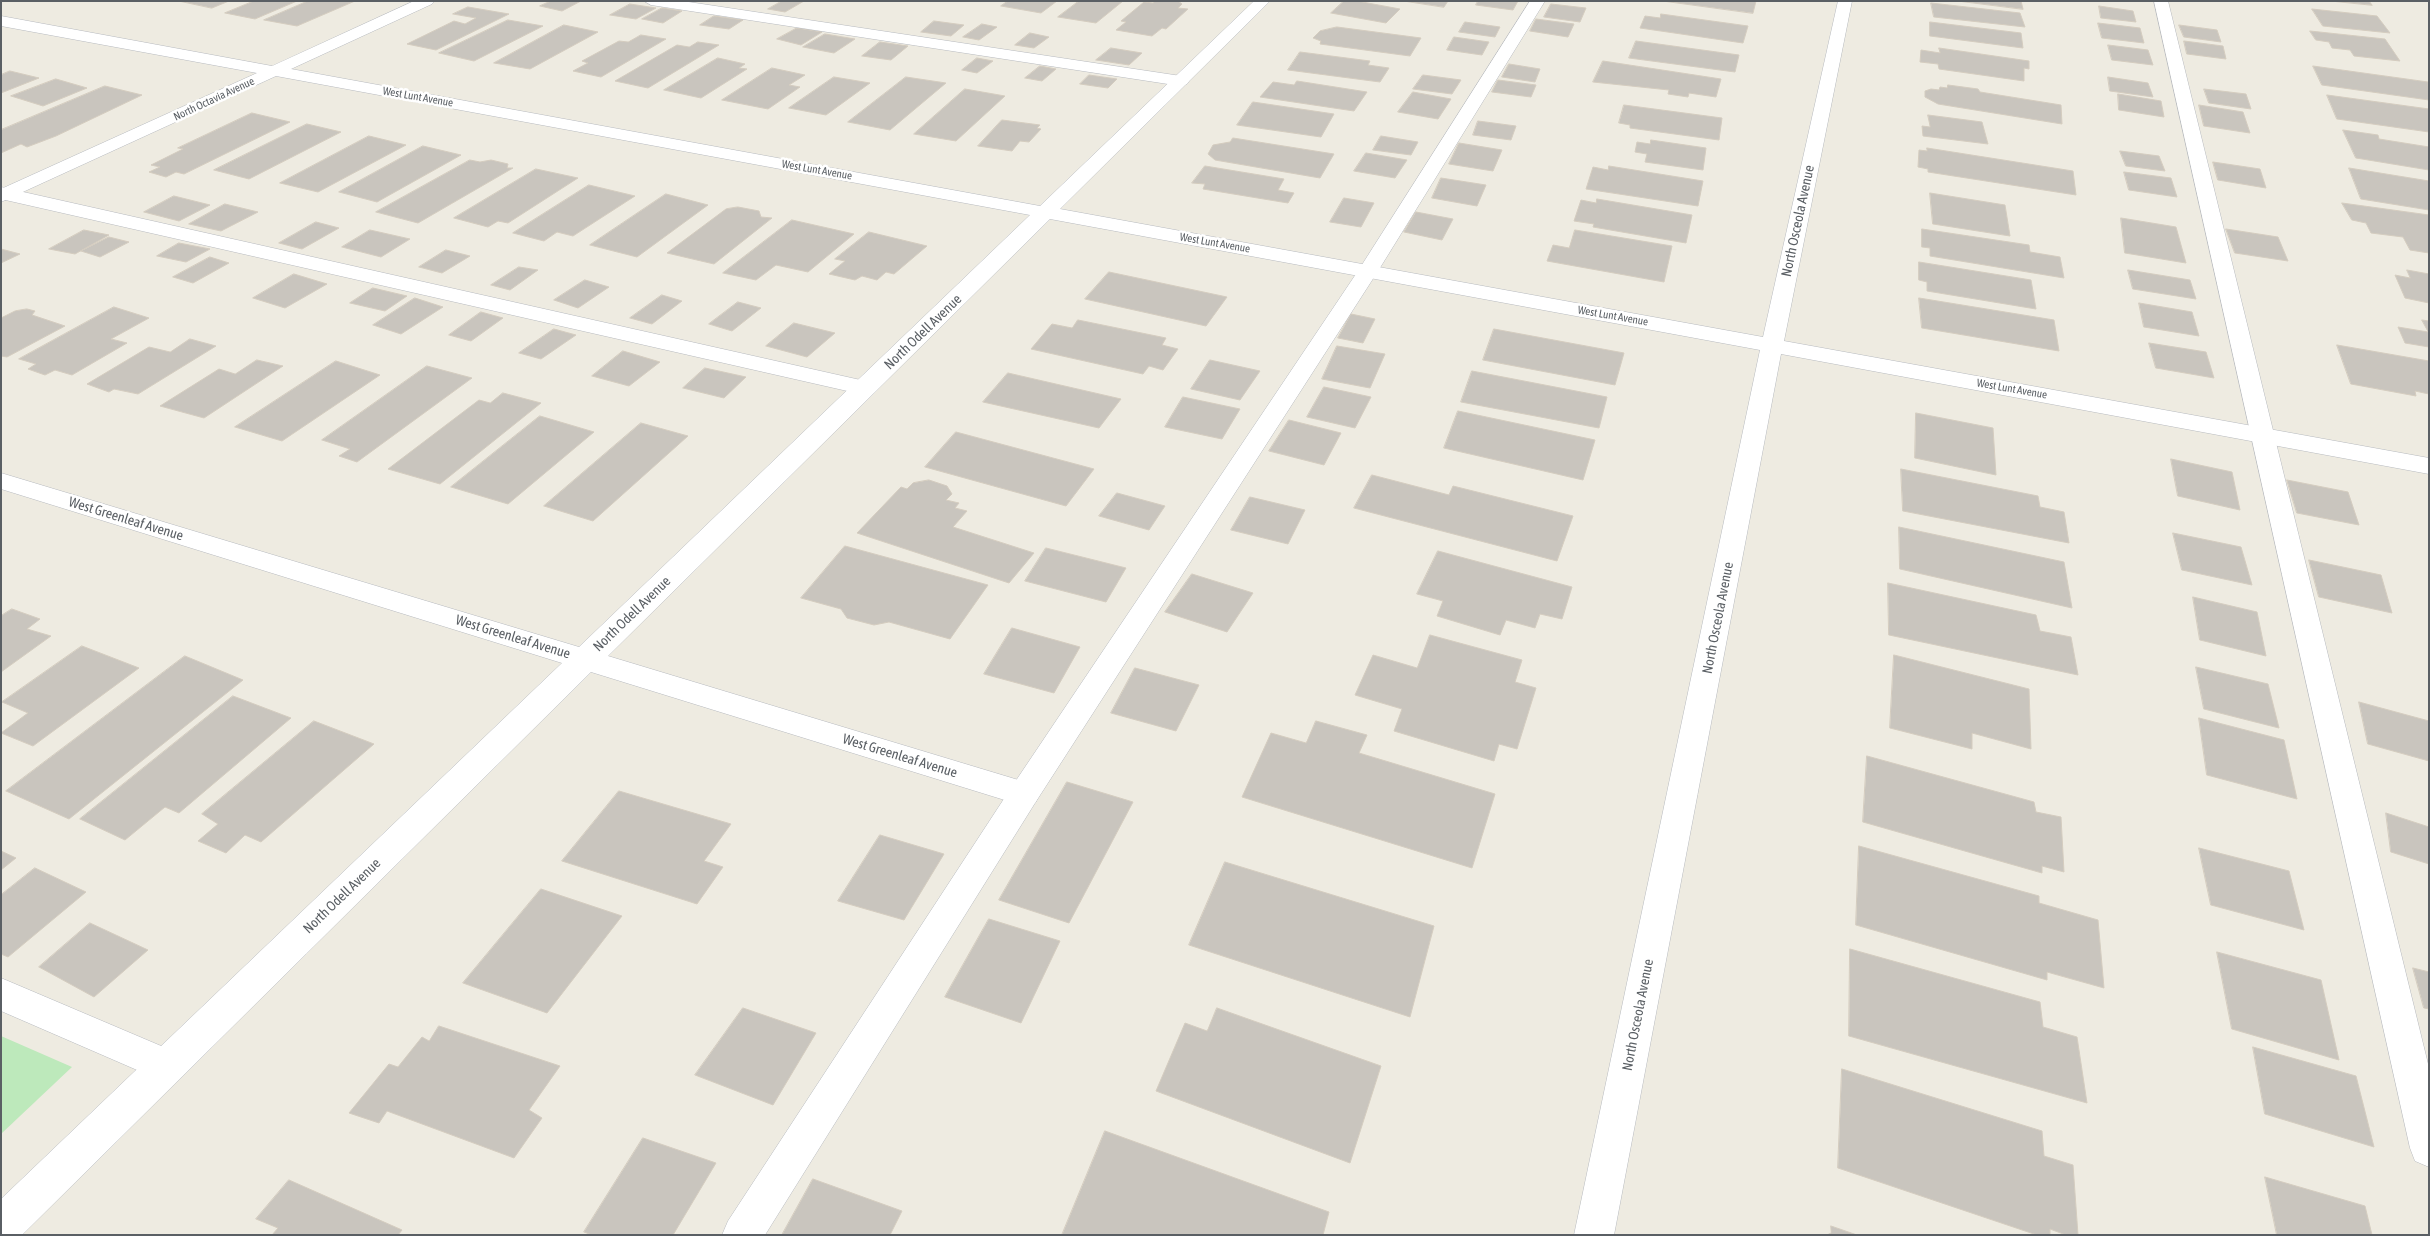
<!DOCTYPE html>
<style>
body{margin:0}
#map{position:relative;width:2430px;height:1236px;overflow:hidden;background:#eeebe1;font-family:"Asap Condensed",sans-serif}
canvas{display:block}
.frame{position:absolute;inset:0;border:2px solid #5a5f64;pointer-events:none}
</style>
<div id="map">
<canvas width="2430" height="1236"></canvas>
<div class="frame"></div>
</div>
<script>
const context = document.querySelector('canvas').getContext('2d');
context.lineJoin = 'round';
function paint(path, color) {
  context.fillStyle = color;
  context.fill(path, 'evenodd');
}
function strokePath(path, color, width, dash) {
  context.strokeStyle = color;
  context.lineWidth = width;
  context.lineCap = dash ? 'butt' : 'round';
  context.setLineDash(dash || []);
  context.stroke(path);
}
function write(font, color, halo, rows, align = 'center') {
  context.font = font + ' "Asap Condensed",sans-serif';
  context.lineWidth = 5;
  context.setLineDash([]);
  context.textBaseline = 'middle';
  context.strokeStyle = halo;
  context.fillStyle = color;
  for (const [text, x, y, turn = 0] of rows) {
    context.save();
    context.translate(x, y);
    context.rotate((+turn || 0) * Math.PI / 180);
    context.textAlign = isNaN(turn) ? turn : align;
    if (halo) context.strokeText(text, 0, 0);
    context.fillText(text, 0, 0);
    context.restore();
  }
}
paint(new Path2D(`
 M1,1036L72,1067L1,1134Z`), '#bde9bb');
const building = new Path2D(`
 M179,1H229L212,8Z
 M254,1H297L255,19L225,13Z
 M308,1H355L297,26L264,20Z
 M551,1H581L562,11L540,6Z
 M782,1H804L785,12L768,9Z
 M1008,1H1057L1041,13L1001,6Z
 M1079,1H1123L1096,23L1058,17Z
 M1155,1H1178L1182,4L1178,8L1188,9L1166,29L1162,28L1152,36L1116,30L1126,22L1121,21L1144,2L1153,3Z
 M1344,1H1357L1400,9L1386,23L1331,13Z
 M1404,1H1448L1444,7Z
 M1478,1H1518L1513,10L1476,5Z
 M1663,1H1756L1753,13Z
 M1958,1H2021L2023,9Z
 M2331,1H2369L2372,5Z
 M1931,3L2020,13L2025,27L1934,17Z
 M630,4L656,8L636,19L610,15Z
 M1551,4L1586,8L1580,22L1544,17Z
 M2099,6L2133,11L2136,22L2101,18Z
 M468,7L509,14L436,50L407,44L454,21L465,24L476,18L453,14Z
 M662,8L682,11L663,23L642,19Z
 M2312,9L2377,16L2390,33L2323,26Z
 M1661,14L1748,26L1743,43L1640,28L1645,16L1660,18Z
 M714,16L743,20L729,29L700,25Z
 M1536,19L1574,24L1568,37L1530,31Z
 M508,20L543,26L474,61L439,53Z
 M934,21L964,25L951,36L921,32Z
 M1465,22L1500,27L1495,37L1459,32Z
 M1930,22L2021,33L2023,48L1930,36Z
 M2098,23L2140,28L2144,43L2102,38Z
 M982,24L997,27L979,40L963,37Z
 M564,25L598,32L530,69L494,63Z
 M2179,25L2217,30L2221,42L2184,37Z
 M1337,27L1421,38L1410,56L1320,44L1321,41L1313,38L1320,31Z
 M797,28L822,32L801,45L777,39Z
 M2310,31L2385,39L2400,61L2354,56L2350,50L2332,48L2329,42L2316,40Z
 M1030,33L1049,37L1034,48L1015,45Z
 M825,34L855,39L834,53L803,47Z
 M641,35L666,39L601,77L573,71L588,63L582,61L619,41L628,42Z
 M1454,37L1489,42L1482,55L1447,50Z
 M1636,41L1739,55L1735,72L1629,58Z
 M2184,41L2223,46L2226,59L2187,54Z
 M698,42L719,45L648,88L615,81L677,45L689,47Z
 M880,42L908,46L891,60L862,56Z
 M2108,45L2148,50L2153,65L2112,60Z
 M1111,48L1142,53L1129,65L1096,60Z
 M1939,48L2029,61V69L2024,68V81L1939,69L1938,64L1920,62L1921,50L1940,53Z
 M1300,52L1370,61L1368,65L1389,68L1380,82L1288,70Z
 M718,58L745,64L739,68L747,69L701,98L664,90Z
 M977,58L993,61L977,73L962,70Z
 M1603,61L1721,79L1716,97L1689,93L1688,97L1668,94L1669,90L1593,82Z
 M1509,64L1540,69L1535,82L1502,77Z
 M1040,66L1056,69L1042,81L1025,78Z
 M2313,66L2428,82L2429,100L2322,85Z
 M772,68L805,75L789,85L800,87L768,109L722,100Z
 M10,71L39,78L1,93V75Z
 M1089,75L1117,79L1108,88L1080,84Z
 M1423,75L1461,80L1452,94L1413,89Z
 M834,77L870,83L826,115L789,108Z
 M906,77L946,83L890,130L848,122Z
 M2108,77L2148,83L2153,97L2110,91Z
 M56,79L87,88L43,106L11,96Z
 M1498,80L1536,85L1531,97L1492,92Z
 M1297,81L1367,92L1354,111L1260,97L1273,82L1294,85Z
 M1948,85L1978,89L1980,92L2061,105L2062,124L1938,104L1925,97V91L1931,89L1939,90L1940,87L1947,88Z
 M105,86L142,95L56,136L27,147L21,144L1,153V130Z
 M965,89L1005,96L956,141L914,134Z
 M2204,89L2246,94L2251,109L2209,103Z
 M1413,92L1451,99L1438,119L1398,112Z
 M2118,94L2161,101L2164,117L2119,110Z
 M2327,95L2429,109V132L2337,119Z
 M1253,102L1334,114L1321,137L1237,125Z
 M1624,105L1722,118L1719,140L1630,128V125L1619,123Z
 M2199,105L2243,112L2250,133L2204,126Z
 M252,113L290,122L184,174L176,172L166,177L149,172L160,167L151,165L183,149L178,148Z
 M1928,115L1982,122L1988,144L1923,136L1922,126L1930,127Z
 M1002,120L1040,125L1037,128L1041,129L1029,142L1020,141L1012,151L978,146Z
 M1478,121L1516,126L1511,140L1473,135Z
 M307,124L341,132L249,179L214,170Z
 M2343,130L2378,135L2379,139L2429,147V170L2356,158Z
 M369,136L406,145L318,192L280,183Z
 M1381,136L1418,142L1411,155L1373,150Z
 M1233,138L1334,154L1320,178L1215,160L1208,154L1213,145L1230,142Z
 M1651,140L1706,148L1703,170L1645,162L1647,154L1635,152L1637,142L1650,144Z
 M1459,143L1502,150L1493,171L1449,164Z
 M423,146L461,155L377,202L339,192Z
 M1927,148L2073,171L2076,195L1928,172V169L1918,167L1919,150L1927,151Z
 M2120,151L2159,156L2165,171L2126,166Z
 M1366,153L1407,160L1395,178L1354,171Z
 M470,160L480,162L491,160L508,164L507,168H513L418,223L376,212Z
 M2213,162L2260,169L2266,188L2218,180Z
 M1205,166L1284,179L1278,190L1294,193L1288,203L1203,189L1205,184L1192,183Z
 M1609,166L1703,181L1698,206L1586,189L1593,167L1608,170Z
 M2349,168L2429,181V210L2361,199Z
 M536,169L578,178L508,223L498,221L488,227L454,218Z
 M2124,172L2171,178L2177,197L2129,190Z
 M1441,178L1486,185L1477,206L1432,198Z
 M589,185L635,196L573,236L557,232L544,241L513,233Z
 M1930,193L2005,205L2010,236L1933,224Z
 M666,194L708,205L637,257L590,245Z
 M174,196L210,205L179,221L144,212Z
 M1344,198L1374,203L1361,227L1330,222Z
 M1597,199L1692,215L1686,243L1593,227L1594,224L1574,221L1581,200L1596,203Z
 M2342,203L2429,215V253L2410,250L2403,237L2371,233L2366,223L2352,220Z
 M225,204L258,212L221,231L189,224Z
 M738,207L759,211L761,217L772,218L714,264L667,253L726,209Z
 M1416,212L1453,219L1442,240L1404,232Z
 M2121,218L2176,227L2186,263L2125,253Z
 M792,220L854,234L808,272L776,265L756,280L723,273Z
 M316,222L339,228L302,249L279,243Z
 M1922,229L2029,245L2030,252L2060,257L2064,278L1930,256V248L1922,247Z
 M2226,229L2278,237L2288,261L2235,253Z
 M84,230L109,235L75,254L49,249Z
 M370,230L410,239L381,257L342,247Z
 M1575,230L1672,246L1664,282L1547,261L1553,245L1569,248Z
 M869,232L927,246L894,274L886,272L877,280L862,276L855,280L829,274L845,261L835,259Z
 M109,237L129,242L100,257L81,251Z
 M179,243L210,249L186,262L157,256Z
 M1,249L20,254L1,263Z
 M446,250L470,256L442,273L419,267Z
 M210,257L229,263L193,283L173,277Z
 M1919,262L2031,280L2036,309L1927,291V282L1919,280Z
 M519,267L538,270L510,290L491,285Z
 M2128,270L2190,280L2196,299L2133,289Z
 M2407,270L2429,274V303L2405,298L2395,275L2410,278Z
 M1109,272L1227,297L1206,326L1085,299Z
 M294,274L327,284L285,308L253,298Z
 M585,280L609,287L578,308L554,300Z
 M373,288L407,296L385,311L350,303Z
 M662,295L682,301L652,324L630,318Z
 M415,298L443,307L401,334L373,325Z
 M1919,298L2054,320L2059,351L1922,328Z
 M738,302L761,308L732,331L709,324Z
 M2139,303L2192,312L2199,336L2144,327Z
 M114,307L149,318L111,339L127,343L72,375L55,370L45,375L28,369L36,364L19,359Z
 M27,309L35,311L32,315L65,326L7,357L1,356V318L15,311Z
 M481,312L503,318L471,341L449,335Z
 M1351,314L1375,319L1363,343L1338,338Z
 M1078,320L1166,338L1162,345L1178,349L1163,370L1149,366L1143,374L1031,349L1052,324L1072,328Z
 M2422,320L2429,321V347L2405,343L2398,327L2428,332Z
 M794,323L835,333L807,357L766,346Z
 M554,329L576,335L541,359L519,353Z
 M1494,329L1624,353L1615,385L1483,360Z
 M190,339L216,346L138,394L114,389L109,392L87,384L149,347L170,352Z
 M2149,343L2206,352L2214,378L2156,368Z
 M2337,345L2429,361V394L2415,391L2416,396L2351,384Z
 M1337,346L1385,354L1370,388L1322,379Z
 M623,351L660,362L629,386L592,376Z
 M257,360L283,366L204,418L160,406L219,369L235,374Z
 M1210,360L1260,371L1240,400L1191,389Z
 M336,361L380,375L282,441L235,427Z
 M427,366L472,378L357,462L339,456L350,449L322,440Z
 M705,368L746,377L724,398L683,388Z
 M1472,371L1607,397L1599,428L1461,402Z
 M1008,373L1121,399L1099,428L983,402Z
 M1324,387L1371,397L1355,428L1307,417Z
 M503,393L541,403L440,484L388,469L479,400L490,403Z
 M1183,397L1240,409L1222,439L1165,427Z
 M1458,411L1595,440L1583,480L1444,448Z
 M1916,413L1993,428L1996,475L1915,458Z
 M540,416L594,432L508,504L451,487Z
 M1289,420L1341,433L1324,465L1269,451Z
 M641,423L688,436L593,521L544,506Z
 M956,432L1094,469L1066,506L925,467Z
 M2171,459L2232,472L2240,510L2178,496Z
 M1901,469L2038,496L2040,507L2064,512L2069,543L1903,511Z
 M1372,475L1449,495L1453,486L1573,516L1557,561L1354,508Z
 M929,480L947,486L952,494L946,500L959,503L955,508L967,511L953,527L1034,553L1009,583L857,533L901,487L907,489L913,483Z
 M2287,480L2348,492L2359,525L2297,513Z
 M1117,493L1165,506L1149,530L1099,516Z
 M1250,497L1305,510L1288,544L1231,530Z
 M1899,527L2064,562L2072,608L1900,569Z
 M2173,533L2241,547L2252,585L2182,570Z
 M845,546L988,585L950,639L889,622L874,625L847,618L841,609L801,598Z
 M1046,548L1126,568L1106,602L1025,581Z
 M1438,551L1572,587L1562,619L1540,614L1535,628L1506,620L1500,635L1437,616L1443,601L1417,594Z
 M2309,560L2381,575L2392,613L2319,597Z
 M1192,574L1253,593L1227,632L1165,612Z
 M1888,583L2036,615L2040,631L2071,637L2078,675L1889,635Z
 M2193,597L2257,612L2266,656L2200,640Z
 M12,609L40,619L27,629L51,636L1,672V616Z
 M1012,628L1080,647L1054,693L984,674Z
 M1430,635L1522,660L1515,682L1536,688L1517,749L1499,744L1494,761L1394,731L1402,709L1355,695L1373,655L1417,668Z
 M82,646L139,668L33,746L1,733L28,713L2,702Z
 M1894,655L2029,689L2031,749L1972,733V749L1890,728Z
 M185,656L243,680L69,819L6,791Z
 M2196,667L2268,684L2279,728L2204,709Z
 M1135,668L1199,685L1176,731L1111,713Z
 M233,696L291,718L179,813L165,807L125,840L80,819Z
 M2359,702L2429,721V761L2368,744Z
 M2199,718L2284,740L2297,799L2207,775Z
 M314,721L374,744L261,842L245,835L226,853L198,841L218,824L202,814Z
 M1316,721L1367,735L1359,753L1495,794L1472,868L1242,797L1271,733L1306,743Z
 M1867,756L2034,802L2036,812L2061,817L2064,872L2042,866V873L1863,822Z
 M1067,782L1133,802L1069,923L999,900Z
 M619,791L731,824L704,861L723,867L697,904L562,861Z
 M2386,813L2429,827V864L2391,852Z
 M880,835L944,854L904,920L838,901Z
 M1859,846L2039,896V903L2098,920L2104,988L2047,972V980L1856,925Z
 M2199,848L2289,871L2304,930L2211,905Z
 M1,851L16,858L1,870Z
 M1225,862L1434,926L1410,1017L1189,945Z
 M35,868L86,892L8,957L1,954V895Z
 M541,889L622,916L547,1013L463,983Z
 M989,919L1060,941L1021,1023L945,997Z
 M90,923L148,950L94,997L39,967Z
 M1850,949L2040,1002L2043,1027L2077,1037L2087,1103L1849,1036Z
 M2217,952L2321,980L2339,1060L2232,1029Z
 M2413,968L2429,972V1009L2424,1008Z
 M743,1008L816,1033L773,1105L695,1075Z
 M1217,1008L1381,1066L1350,1163L1156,1091L1185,1023L1207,1031Z
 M439,1026L560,1066L529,1110L542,1118L514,1158L387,1111L379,1123L349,1113L389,1064L398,1067L422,1037L429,1041Z
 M2253,1047L2356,1076L2374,1147L2265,1114Z
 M1842,1069L2042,1131L2044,1156L2073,1165L2078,1235H2066L2050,1229V1235H2037L1838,1168Z
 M1105,1131L1329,1212L1323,1235H1062Z
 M643,1138L716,1163L673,1235H592L584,1232Z
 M2265,1177L2365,1206L2372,1235H2277Z
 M813,1179L902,1211L890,1235H782Z
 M289,1180L402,1230L398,1235H272L278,1228L256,1219Z
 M1831,1226L1857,1235H1827L1831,1233Z`);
paint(building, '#c9c5be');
strokePath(building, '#d4ccbf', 1);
const service = new Path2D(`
 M644,1H682L1181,76L1187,78L1189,81L1187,84L1181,86L651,5Z
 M1530,1H1545L1378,271L1035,803L765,1235H722L728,1221L1013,785L1358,271Z
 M2154,1H2168L2429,1068V1167L2415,1161L2410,1148Z
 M1,187L865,381L873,383L876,388L873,393L865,395L1,199Z
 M1,978L180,1054L185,1066L180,1078L167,1083L1,1011Z`);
const minor = new Path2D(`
 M414,1H434L432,4L291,69L1040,206L1254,1H1270L1060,209L1763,337L1838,1H1852L1784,341L2429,458V474L1781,354L1614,1235H1574L1760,350L1050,219L608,656L1035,785L1040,794L1035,803L1024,806L591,672L22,1235H1V1199L562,663L1,489V473L579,647L1030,215L276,76L1,202V189L257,73L1,26V16L272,66Z`);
strokePath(service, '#b7babf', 1);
strokePath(minor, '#b7babf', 1);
paint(service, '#fff');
paint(minor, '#fff');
write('11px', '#5a5f64', '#fff', [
 ["West Lunt Avenue",418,97,10],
 ["North Octavia Avenue",214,99,-25],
 ["West Lunt Avenue",817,170,10],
 ["West Lunt Avenue",1215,243,10],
 ["West Lunt Avenue",1613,316,10],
 ["West Lunt Avenue",2012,389,10]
]);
write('14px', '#5a5f64', '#fff', [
 ["North Osceola Avenue",1798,221,-78],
 ["North Odell Avenue",923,332,-44],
 ["West Greenleaf Avenue",126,519,17],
 ["North Odell Avenue",632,614,-44],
 ["North Osceola Avenue",1718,618,-79],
 ["West Greenleaf Avenue",513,637,17],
 ["West Greenleaf Avenue",900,756,17],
 ["North Odell Avenue",342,896,-44],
 ["North Osceola Avenue",1638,1015,-79]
]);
</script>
